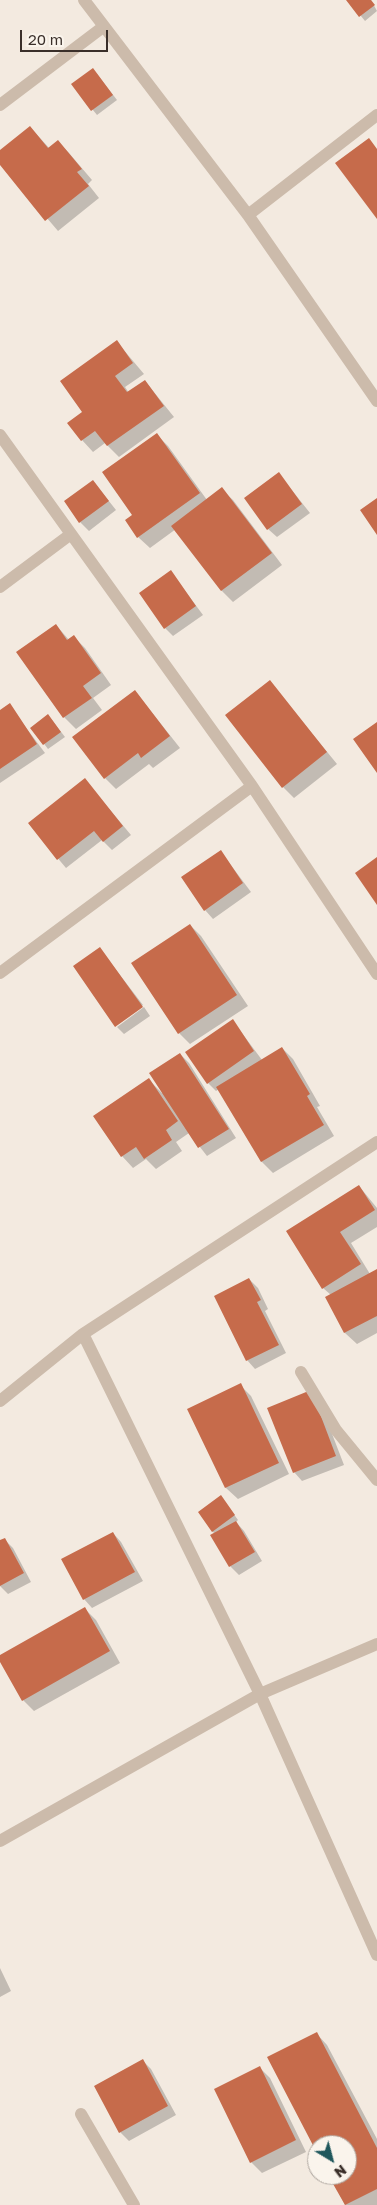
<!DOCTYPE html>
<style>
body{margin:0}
#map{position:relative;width:377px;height:2205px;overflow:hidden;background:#f3eae0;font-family:"Golos Text",sans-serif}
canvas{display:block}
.north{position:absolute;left:307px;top:2135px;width:50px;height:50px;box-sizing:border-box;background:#faf4ec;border:1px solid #ada59e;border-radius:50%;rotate:143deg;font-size:14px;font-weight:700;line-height:20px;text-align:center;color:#3a2f2a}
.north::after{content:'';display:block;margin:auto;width:18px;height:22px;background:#1f575c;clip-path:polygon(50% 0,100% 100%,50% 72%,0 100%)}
.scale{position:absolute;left:20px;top:30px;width:88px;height:22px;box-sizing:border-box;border:2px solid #3a2f2a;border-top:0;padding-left:6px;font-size:15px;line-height:18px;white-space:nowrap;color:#3a2f2a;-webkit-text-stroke:4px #faf4ec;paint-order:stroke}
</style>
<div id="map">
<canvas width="377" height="2205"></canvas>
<div class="north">N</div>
<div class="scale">20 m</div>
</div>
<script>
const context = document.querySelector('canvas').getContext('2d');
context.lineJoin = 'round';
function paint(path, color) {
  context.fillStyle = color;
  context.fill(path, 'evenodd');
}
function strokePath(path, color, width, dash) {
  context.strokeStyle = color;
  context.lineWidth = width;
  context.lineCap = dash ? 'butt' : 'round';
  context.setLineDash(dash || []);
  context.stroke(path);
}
paint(new Path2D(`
 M348,0H371L377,11L365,21Z
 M97,74L117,100L97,115L72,84Z
 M30,127L50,149L58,142L69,153L92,180L88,184L99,198L58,231L0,163V152Z
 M117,342L144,374L125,387L129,393L145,381L174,417L119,457L105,443L93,452L82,440L84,412Z
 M157,435L168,446L207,500L221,489L233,500L282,565L233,602L222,591L176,529L150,548L138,537L134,515Z
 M279,474L310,513L277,537L268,529Z
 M93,481L116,510L89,531L80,522Z
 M171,572L203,615L173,636L165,628Z
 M56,625L69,640L74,637L85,648L111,685L93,698L102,710L76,729L64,717L18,652Z
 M270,682L337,764L294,798L283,787Z
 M135,691L180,748L153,768L149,764L116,789L105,778Z
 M9,705L45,753L0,783V711Z
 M52,720L65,737L48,749L32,728Z
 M85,780L131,835L112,850L102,840L66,868L29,824Z
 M221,852L251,892L213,919L205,910Z
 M190,925L201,936L248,1006L190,1044L179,1033Z
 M100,949L143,1005L116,1025Z
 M144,1007L150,1016L124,1034L117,1027Z
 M233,1021L262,1060L282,1048L293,1059L320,1106L317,1107L334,1136L273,1173L262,1162L219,1089L216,1091L208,1083Z
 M180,1054L189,1063L236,1138L207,1156L189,1133L176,1142L182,1151L156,1169L146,1159L133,1168L122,1156L95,1117L149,1080L162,1093Z
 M359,1186L377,1208V1227L351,1243L370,1274L377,1271V1333L357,1344L345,1333L327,1297L331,1295L323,1288L288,1231Z
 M249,1279L258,1288L268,1309L265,1311L286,1353L255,1369L247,1360Z
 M240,1385L251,1396L289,1474L238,1499L226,1488L189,1410Z
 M319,1400L344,1465L302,1481L294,1472Z
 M225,1502L238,1520L236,1522L244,1531L262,1561L239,1575L230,1566L212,1536L215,1534L212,1531Z
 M113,1533L121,1542L143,1581L92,1608L84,1599Z
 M4,1539L13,1548L31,1582L8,1594L0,1586V1542Z
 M85,1609L96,1620L120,1663L34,1711L23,1700L0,1656Z
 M0,1968L11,1991L0,1997Z
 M316,2033L327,2045L377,2139V2205H345L330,2175H347V2145H317V2150L269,2058Z
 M143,2061L151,2069L176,2115L129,2141L120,2132Z
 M259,2067L270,2078L306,2152L262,2173L251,2162Z`), '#0003');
paint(new Path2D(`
 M346,0H371L375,5L359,17Z
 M93,68L113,95L91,111L71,84Z
 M30,126L48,148L58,140L82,169L77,172L89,186L45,221L0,165V150Z
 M369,138L377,149V219L335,163Z
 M117,340L133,363L115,376L127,392L145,380L164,406L107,446L95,431L81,441L67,423L82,412L60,381Z
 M157,433L200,493L137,538L125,520L132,515L102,472Z
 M279,472L302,504L267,530L244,498Z
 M93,480L109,501L79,523L64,501Z
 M222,487L272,553L221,591L171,526Z
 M377,498V535L360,510Z
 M171,570L196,606L164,629L139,593Z
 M56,624L67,640L74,635L101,673L83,686L92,698L63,718L16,652Z
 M270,680L327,752L282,788L225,715Z
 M135,690L170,736L141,758L138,753L104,779L72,737Z
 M10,703L37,744L0,769V710Z
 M48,714L61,732L43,745L30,728Z
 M377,722V773L353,739Z
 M85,778L123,826L103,842L94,831L57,860L28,823Z
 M221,850L243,883L204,911L181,877Z
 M377,857V905L355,873Z
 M190,924L237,995L178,1034L131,963Z
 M100,947L143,1007L115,1027L73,966Z
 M233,1019L254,1051L207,1084L185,1052Z
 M282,1047L310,1094L307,1096L324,1125L261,1162L216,1087Z
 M180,1053L229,1129L198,1148L149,1073Z
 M149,1078L178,1121L166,1130L172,1140L144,1159L136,1147L121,1157L93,1116Z
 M359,1185L375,1210L340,1232L361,1264L322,1289L286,1231Z
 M377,1269V1316L344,1333L325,1297Z
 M249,1278L261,1300L257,1302L279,1345L246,1361L214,1296Z
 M241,1383L279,1463L225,1488L187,1409Z
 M311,1390L336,1456L293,1473L267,1408Z
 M221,1495L235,1515L212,1532L198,1512Z
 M236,1521L255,1552L229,1567L210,1535Z
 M113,1532L135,1572L83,1600L61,1559Z
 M5,1538L24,1573L0,1586V1540Z
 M85,1607L110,1651L22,1701L0,1662V1655Z
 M317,2032L377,2148V2189L345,2205L328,2175H347V2145H317V2153L267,2057Z
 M143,2059L168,2106L119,2133L94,2086Z
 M260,2066L296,2140L250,2163L214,2089Z`), '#c66b4b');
strokePath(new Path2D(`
 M301,1372L336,1430L377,1480
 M81,2114L134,2205`), '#ccbbab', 12);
strokePath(new Path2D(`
 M84,0L248,215L377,401
 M0,105L103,27
 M248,215L377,115
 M0,435L252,786L377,974
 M0,587L71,534
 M0,973L252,786
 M83,1334L260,1694L377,1955
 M0,1401L83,1334L377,1142
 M0,1841L260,1694L377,1644`), '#ccbbab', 12);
</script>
